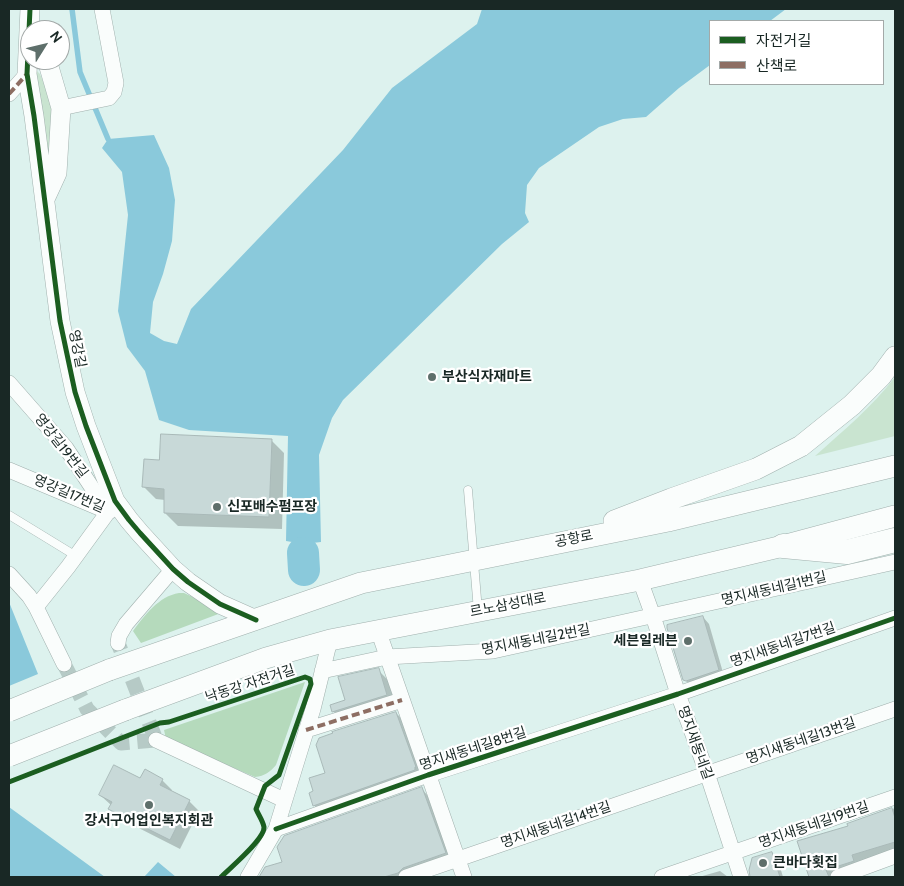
<!DOCTYPE html>
<meta charset="utf-8">
<style>
body{margin:0}
#map{position:relative;width:904px;height:886px;overflow:hidden;background:#ddf2ee;font-family:Cabin,"Noto Sans KR",sans-serif}
canvas{display:block}
.frame{position:absolute;inset:0;border:10px solid #192825;pointer-events:none}
.legend{position:absolute;left:709px;top:20px;width:175px;height:65px;box-sizing:border-box;background:#fff;border:1px solid #a3a9a8;margin:0;padding:6px 9px;list-style:none;font-size:15px;color:#192825}
.legend li{display:flex;align-items:center;gap:10px;height:25px}
.legend b{width:25px;border:1px solid #a3a9a8}
.north{position:absolute;left:20px;top:20px;width:50px;height:50px;box-sizing:border-box;background:#fff;border:1px solid #a3a9a8;border-radius:50%;rotate:54deg;font-size:14px;font-weight:700;line-height:20px;text-align:center;color:#192825}
.north::after{content:'';display:block;margin:auto;width:18px;height:22px;background:#5e6f6b;clip-path:polygon(50% 0,100% 100%,50% 72%,0 100%)}
</style>
<div id="map">
<canvas width="904" height="886"></canvas>
<div class="frame"></div>
<ul class="legend">
<li><b style="height:6px;background:#1b5e20"></b>자전거길</li>
<li><b style="height:6px;background:#8d6e63"></b>산책로</li>
</ul>
<div class="north">N</div>
</div>
<script>
const context = document.querySelector('canvas').getContext('2d');
context.lineJoin = 'round';
function paint(path, color) {
  context.fillStyle = color;
  context.fill(path, 'evenodd');
}
function strokePath(path, color, width, dash) {
  context.strokeStyle = color;
  context.lineWidth = width;
  context.lineCap = dash ? 'butt' : 'round';
  context.setLineDash(dash || []);
  context.stroke(path);
}
function write(font, color, halo, rows, align = 'center') {
  context.font = font + ' Cabin,"Noto Sans KR",sans-serif';
  context.lineWidth = 4.5;
  context.setLineDash([]);
  context.textBaseline = 'middle';
  context.strokeStyle = halo;
  context.fillStyle = color;
  for (const [text, x, y, turn = 0] of rows) {
    context.save();
    context.translate(x, y);
    context.rotate((+turn || 0) * Math.PI / 180);
    context.textAlign = isNaN(turn) ? turn : align;
    if (halo) context.strokeText(text, 0, 0);
    context.fillText(text, 0, 0);
    context.restore();
  }
}
paint(new Path2D(`
 M36,71H37L40,74L54,108L50,169Z
 M895,377V436L815,456C843,431 872,407 895,377Z`), '#c9e4d0');
paint(new Path2D(`
 M179,593H184L217,608L221,613L141,643L133,631C144,616 159,596 179,593Z
 M305,682L276,765C270,772 265,776 255,777L166,739L164,730Z`), '#b5dabc');
paint(new Path2D(`
 M482,9H786L770,21H710V65L679,88L646,117L623,119L599,127L539,168L527,185L525,213L529,222L502,244L343,400L332,418L319,455L321,542L304,544L286,541L288,436L189,430L159,420L145,371L127,347L118,311L128,215L122,172L102,148L108,139L154,135L169,168L175,200L172,241L163,274L153,302L150,333L164,341L177,344L191,309L343,150L392,88L477,24Z
 M9,602L38,674L9,686Z
 M9,807L105,877H9Z
 M158,862L176,877H144Z`), '#8ac9db');
paint(new Path2D(`
 M271,440L284,453L282,529L178,526L165,513V500L156,499L143,486L160,462Z
 M703,617L709,624L724,676L691,686L684,679Z
 M378,670L388,680L396,705L343,721L333,711L346,701Z
 M396,713L402,719L421,773L320,812L314,805V792L327,774Z
 M141,780H162L172,790L171,792L189,801L199,811L180,849L119,818L110,808L111,805L100,795Z
 M422,789L428,796L452,860L407,877H269L266,868L284,862Z
 M895,808V851L858,862L859,868L832,877H810L798,842L850,827Z
 M771,853L778,860L783,877H751L750,870Z
 M720,871L728,877H699Z`), '#0003');
strokePath(new Path2D(`
 M72,9L80,72L108,139`), '#8ac9db', 5.5);
strokePath(new Path2D(`
 M303,553L304,570`), '#8ac9db', 32);
const building = new Path2D(`
 M161,434L272,439L269,517L164,513V489L142,487L144,459L159,460Z
 M703,616L719,670L686,681L683,680L667,628V625Z
 M379,668L387,695L332,712L330,705L345,700L338,677Z
 M396,712L416,767H415V770L313,806L309,793L313,791L309,778L325,773L316,745L319,738L333,733L332,732Z
 M114,765L140,778L145,769L163,779L160,785L190,800L170,840L108,809L112,802L99,795Z
 M422,787L446,853L403,868L398,873L384,877H259L265,867L282,862L277,847L284,836Z
 M892,808L895,818V842L852,855L854,861L826,870L829,877H809L797,841L848,826L847,824Z
 M772,852L780,877H750L749,870L752,858Z`);
paint(building, '#c8d9d8');
strokePath(building, '#a9b9b8', 1);
strokePath(new Path2D(`
 M64,664L87,709L121,743L156,740L118,643`), '#b6cac6', 15, [15, 8]);
const service = new Path2D(`
 M468,490L478,611
 M9,515L76,556`);
const minor = new Path2D(`
 M9,94L27,74
 M61,108L109,98L114,92L116,83L102,9
 M9,383L66,448L108,512L68,567L36,607
 M9,470L109,512
 M9,574L29,596L36,607L64,664
 M640,580L653,616L678,694L707,773L741,877
 M378,630L464,877
 M118,643L119,636L126,624L173,569
 M322,671L387,657L493,651L895,562
 M306,730L402,700
 M156,740L284,800
 M276,829L428,775L678,694L895,618
 M248,877L276,829L313,709L330,640
 M406,877L895,709
 M662,877L895,797
 M838,877L895,856`);
const tertiary = new Path2D(`
 M30,9L27,74L34,116L60,321L75,392L86,426L115,501L129,520L140,533L173,569L188,582L220,604L256,620
 M45,199L57,173L61,108L47,60`);
const secondary = new Path2D(`
 M614,521L671,499L756,469L801,446L852,405L881,376L895,357
 M109,670L361,583L668,521L895,466
 M125,710L266,658L330,640L640,580L783,546L895,516`);
const primary = new Path2D(`
 M783,546L847,552L895,540`);
strokePath(service, '#a0b0ad', 9);
strokePath(minor, '#a0b0ad', 16);
strokePath(tertiary, '#a0b0ad', 20);
strokePath(secondary, '#a0b0ad', 22);
strokePath(primary, '#a0b0ad', 25);
strokePath(service, '#fafdfc', 8);
strokePath(minor, '#fafdfc', 15);
strokePath(tertiary, '#fafdfc', 19);
strokePath(secondary, '#fafdfc', 21);
strokePath(primary, '#fafdfc', 24);
const secondaryBridge = new Path2D(`
 M9,711L109,670
 M9,756L125,710`);
strokePath(secondaryBridge, '#a0b0ad', 22, []);
strokePath(secondaryBridge, '#fafdfc', 21);
strokePath(new Path2D(`
 M9,94L27,74
 M306,730L402,700`), '#8d6e63', 4, [8, 4]);
strokePath(new Path2D(`
 M30,9L27,74L34,116L60,321L75,392L86,426L115,501L129,520L140,533L173,569L188,582L220,604L256,620
 M9,782L160,723L169,722L305,677L310,679L311,684L279,775L265,786L256,809C258,814 263,821 264,827C265,839 230,868 221,877
 M276,829L428,775L678,694L895,618`), '#1b5e20', 5);
for (const [x, y, r, color] of [
 [432,377,5,"#5e6f6b"],
 [217,507,5,"#5e6f6b"],
 [688,641,5,"#5e6f6b"],
 [149,805,5,"#5e6f6b"],
 [763,863,5,"#5e6f6b"]
]) {
  const dot = new Path2D();
  dot.arc(x, y, r, 0, 2 * Math.PI);
  context.fillStyle = color;
  context.fill(dot);
  strokePath(dot, '#fff', 2);
}
write('14px', '#192825', '#fff', [
 ["영강길",77,349,79],
 ["영강길19번길",61,446,52],
 ["영강길17번길",69,494,23],
 ["공항로",574,539,-11],
 ["명지새동네길1번길",774,589,-13],
 ["르노삼성대로",508,605,-11],
 ["명지새동네길2번길",536,640,-11],
 ["명지새동네길7번길",783,645,-19],
 ["낙동강 자전거길",250,684,-18],
 ["명지새동네길13번길",801,741,-19],
 ["명지새동네길",695,743,70],
 ["명지새동네길8번길",473,749,-18],
 ["명지새동네길14번길",556,825,-19],
 ["명지새동네길19번길",814,825,-19]
]);
write('bold 14px', '#192825', '#fff', [
 ["부산식자재마트",442,377],
 ["신포배수펌프장",227,507],
 ["세븐일레븐",678,641,"right"],
 ["강서구어업인복지회관",149,821,"center"],
 ["큰바다횟집",773,863]
], 'left');
</script>
